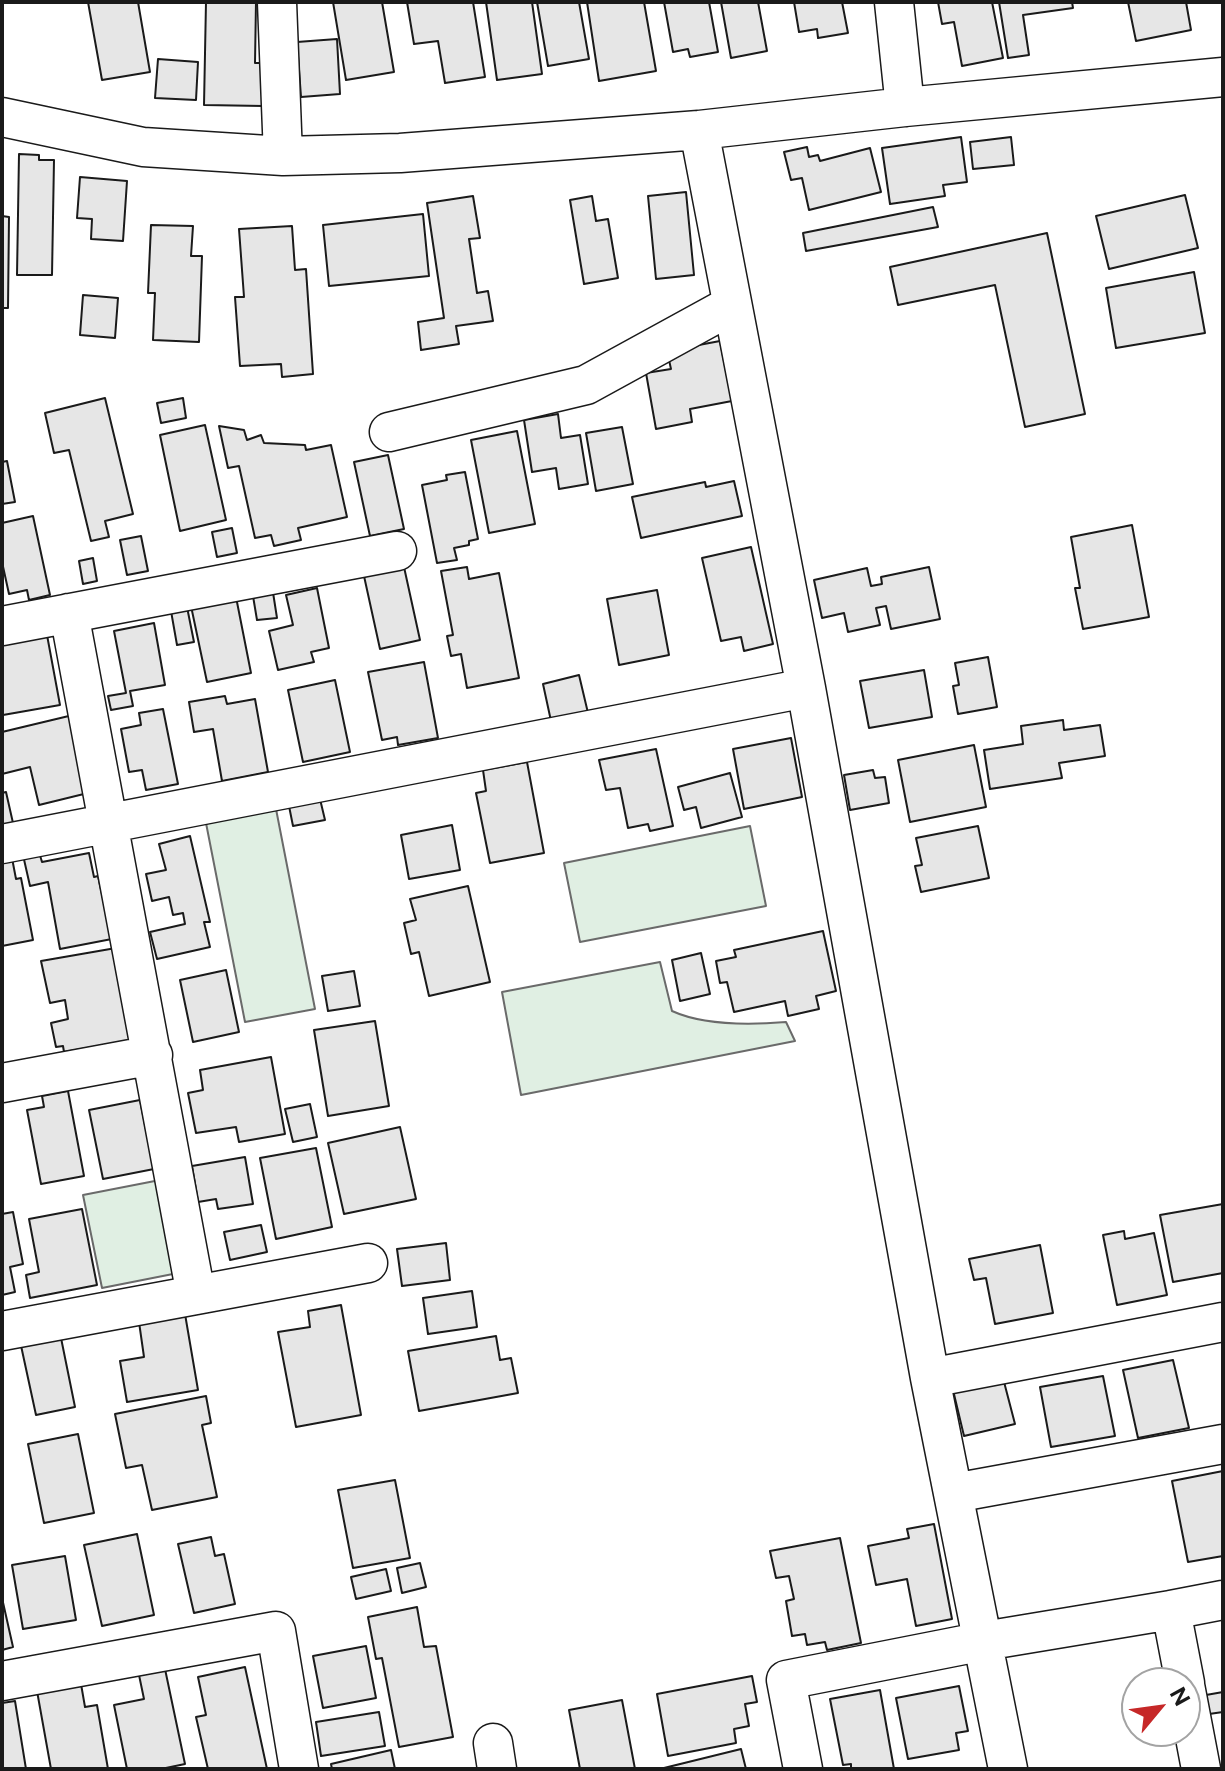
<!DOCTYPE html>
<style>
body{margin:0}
#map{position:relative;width:1225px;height:1771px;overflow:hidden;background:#fff;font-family:"Public Sans",sans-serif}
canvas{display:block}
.frame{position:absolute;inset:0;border:4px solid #1a1a1a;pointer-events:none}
.north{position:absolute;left:1121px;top:1667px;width:80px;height:80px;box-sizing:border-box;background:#fff;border:2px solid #a3a3a3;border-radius:50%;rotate:61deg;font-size:22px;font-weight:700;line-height:32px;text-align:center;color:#1a1a1a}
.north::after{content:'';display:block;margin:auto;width:28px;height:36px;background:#c62828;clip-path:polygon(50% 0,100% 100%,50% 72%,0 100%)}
</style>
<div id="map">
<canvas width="1225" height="1771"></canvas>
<div class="frame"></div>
<div class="north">N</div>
</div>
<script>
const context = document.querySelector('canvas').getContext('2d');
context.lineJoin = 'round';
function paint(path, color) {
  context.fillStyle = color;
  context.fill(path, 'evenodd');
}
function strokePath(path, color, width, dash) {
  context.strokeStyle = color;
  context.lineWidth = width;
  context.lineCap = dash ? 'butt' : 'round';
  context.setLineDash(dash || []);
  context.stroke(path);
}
const green = new Path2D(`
 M276,809L315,1009L245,1022L206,823Z
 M750,826L766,906L580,942L564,863Z
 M660,962L672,1011C705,1026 750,1025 786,1022L795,1041L521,1095L502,992Z
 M160,1180L178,1273L102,1288L83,1195Z`);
paint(green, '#e0efe3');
strokePath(green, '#6a6a6a', 2);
const building = new Path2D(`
 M88,2H138L150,72L102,80Z
 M206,2H256L255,63H264L263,106L204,105Z
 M333,2H382L394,72L346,80Z
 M407,2H473L485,77L445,83L438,41L414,44Z
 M486,2H532L542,74L497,80Z
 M537,2H579L589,59L548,66Z
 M587,2H644L656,71L599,81Z
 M664,2H709L718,52L690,57L688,49L673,52Z
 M721,2H758L767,51L731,58Z
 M794,2H842L848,33L818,38L817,29L799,32Z
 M938,2H992L1003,58L962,66L954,22L942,24Z
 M999,2H1072L1073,8L1023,15L1029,55L1008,58Z
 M1128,2H1186L1191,30L1136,41Z
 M337,39L340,94L301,97L297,42Z
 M158,59L198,62L196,100L155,98Z
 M961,137L967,182L943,185L945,196L890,204L882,148Z
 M1011,137L1014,165L973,169L970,142Z
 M807,147L809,157L818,155L820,161L870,148L881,192L809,210L802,178L791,180L784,152Z
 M19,154L39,155V160H54L52,275H17Z
 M80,177L127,181L123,241L91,239L92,219L77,218Z
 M686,192L694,275L656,279L648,196Z
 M1185,195L1198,248L1109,269L1096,216Z
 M473,196L480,238L469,239L477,293L488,291L493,321L456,326L459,344L421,350L418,322L444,318L427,203Z
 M592,196L596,221L608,219L618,278L584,284L570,200Z
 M933,207L938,227L806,251L803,233Z
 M423,214L429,276L329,286L323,225Z
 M2,216L9,217L8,308H2Z
 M151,225L193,226L191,256H202L199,342L153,340L155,293H148Z
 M292,226L295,270L306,269L313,374L282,377L281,364L240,366L235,297H244L239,229Z
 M1047,233L1085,414L1025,427L995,285L898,305L890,267Z
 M1194,272L1205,333L1116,348L1106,288Z
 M83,295L118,298L115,338L80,335Z
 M720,341L732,401L690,409L692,422L656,429L646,373L671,369L667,351Z
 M105,398L133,514L105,521L109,537L91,541L69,450L54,453L45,413Z
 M183,398L186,418L161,423L157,403Z
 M558,414L561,438L580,435L588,484L559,489L556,468L532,472L524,420Z
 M205,425L226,520L180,531L160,435Z
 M219,426L244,430L247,440L261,435L264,443L305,445L306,450L331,445L347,517L298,528L301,540L274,546L271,535L255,538L239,466L228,468Z
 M622,427L633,484L596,491L586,433Z
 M517,431L535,524L489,533L471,440Z
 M388,455L404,529L370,536L354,462Z
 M7,461L15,502L2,504V462Z
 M465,472L478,539L469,541V545L454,548L457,560L437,563L422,485L447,480L446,475Z
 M734,481L742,516L641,538L632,497L705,482L706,487Z
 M33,516L50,595L29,600L27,590L9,594L2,562V523Z
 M1132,525L1149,617L1083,629L1075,588H1080L1071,537Z
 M232,528L237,553L217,557L212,532Z
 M141,536L148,571L127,575L120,540Z
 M751,547L773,644L744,651L741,637L721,641L702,558Z
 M93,558L97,581L83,584L79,561Z
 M404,567L420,640L380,649L364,576Z
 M467,567L469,579L499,573L519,678L467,688L461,654L451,656L447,636L453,635L441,571Z
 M929,567L940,619L891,629L886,606L876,608L880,625L848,632L844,613L822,618L814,580L867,568L871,586L882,584L881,577Z
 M272,586L277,618L257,620L252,590Z
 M317,588L329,648L311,652L314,662L278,670L269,631L293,625L286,595Z
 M657,590L669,655L619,665L607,599Z
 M236,597L251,673L207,682L191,606Z
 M187,607L194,642L177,645L171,611Z
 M154,623L165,685L130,691L133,706L111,710L108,696L126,693L114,631Z
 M47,635L60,705L3,715L2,644Z
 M988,657L997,707L958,714L953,686L959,685L955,663Z
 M424,662L438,738L398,745L397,737L382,740L368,672Z
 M924,670L932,717L869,728L860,681Z
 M579,675L588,713L551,721L543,684Z
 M335,680L350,752L303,762L288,690Z
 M225,696L227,704L255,699L268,772L222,781L213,729L194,732L189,702Z
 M163,709L178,784L146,790L142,770L129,772L121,729L141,725L139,713Z
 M73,715L92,792L39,805L30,767L2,774V732Z
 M1063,720L1064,730L1100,725L1105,756L1059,763L1062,778L990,789L984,750L1023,744L1021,726Z
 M791,738L802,797L744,809L733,749Z
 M974,745L986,807L910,822L898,760Z
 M656,749L673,826L650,831L648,824L628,828L620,788L606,790L599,760Z
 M527,762L544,853L490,863L476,793L486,791L483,770Z
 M873,770L875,778L885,777L889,803L850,810L844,775Z
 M730,773L742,817L701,828L696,807L684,810L678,787Z
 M6,792L13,823L2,825V793Z
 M320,799L325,820L293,826L289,806Z
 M452,825L460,870L409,879L401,835Z
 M978,826L989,878L921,892L915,866L922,865L916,838Z
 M190,836L210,922H204L210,947L157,959L150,932L185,924L183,913L173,915L169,897L152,901L146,874L166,870L159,844Z
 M39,852L42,862L89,853L94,877L98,876L106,912L117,938L60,949L48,882L30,886L23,855Z
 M12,858L16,879L21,878L33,940L2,946V860Z
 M468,886L490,982L429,996L419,952L411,954L404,923L416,920L410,899Z
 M823,931L836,991L816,996L819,1009L788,1016L785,1001L734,1012L727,982L720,983L716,961L736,957L734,950Z
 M116,948L133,1040L64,1052L63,1046L56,1047L51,1023L68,1019L65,1000L50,1003L41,961Z
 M701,953L710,994L680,1001L672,960Z
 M226,970L239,1032L193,1042L180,980Z
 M354,971L360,1006L328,1011L322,976Z
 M375,1021L389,1106L328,1116L314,1030Z
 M271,1057L285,1134L239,1142L236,1127L196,1133L188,1093L203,1090L200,1070Z
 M68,1091L84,1176L41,1184L27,1110L44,1107L42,1096Z
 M140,1100L154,1169L103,1179L89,1110Z
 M310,1104L317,1137L293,1142L285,1109Z
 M400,1127L416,1199L344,1214L328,1143Z
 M316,1148L332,1227L276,1239L260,1158Z
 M245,1157L253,1204L218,1209L216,1199L198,1202L192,1166Z
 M1223,1204V1273L1173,1282L1160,1215Z
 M82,1209L97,1285L30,1298L26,1275L39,1272L29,1219Z
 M13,1212L23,1264L10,1267L15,1292L2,1295V1214Z
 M261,1225L267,1252L230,1260L224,1232Z
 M1124,1231L1125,1239L1154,1233L1167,1295L1117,1305L1103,1235Z
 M446,1243L450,1280L402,1286L397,1249Z
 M1040,1245L1053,1313L995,1324L986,1278L974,1280L969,1259Z
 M472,1291L477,1327L428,1334L423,1298Z
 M341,1305L361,1415L296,1427L278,1332L310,1327L308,1311Z
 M185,1314L198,1390L127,1402L120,1361L144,1357L139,1322Z
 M60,1333L75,1407L36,1415L20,1341Z
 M496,1336L500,1360L511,1358L518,1393L419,1411L408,1351Z
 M1173,1360L1189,1428L1138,1438L1123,1370Z
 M1103,1376L1115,1436L1051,1447L1040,1387Z
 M1003,1378L1015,1424L964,1436L953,1390Z
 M206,1396L211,1423L202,1425L217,1497L152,1510L142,1465L126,1468L115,1414Z
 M78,1434L94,1513L44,1523L28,1444Z
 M1223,1471V1556L1188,1562L1172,1481Z
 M395,1480L410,1558L353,1568L338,1490Z
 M934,1524L952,1619L916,1626L907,1579L876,1585L868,1546L909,1538L907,1529Z
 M137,1534L154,1615L102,1626L84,1545Z
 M211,1537L215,1556L224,1554L235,1604L194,1613L178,1544Z
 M840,1538L861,1643L827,1650L825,1642L807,1645L805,1634L792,1636L786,1601L794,1599L789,1576L776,1578L770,1551Z
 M65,1556L76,1620L23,1629L12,1565Z
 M420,1563L426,1587L402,1593L397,1568Z
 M386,1569L391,1591L356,1599L351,1577Z
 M2,1598L13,1647L2,1650Z
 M417,1607L424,1647L436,1646L453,1737L399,1747L382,1658L376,1659L368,1617Z
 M366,1646L376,1698L323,1708L313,1656Z
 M245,1667L267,1769H208L196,1717L206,1715L198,1677Z
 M165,1669L185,1764L161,1769H127L114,1705L144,1699L139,1675Z
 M752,1676L757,1702L745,1704L749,1726L734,1729L736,1743L668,1756L657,1694Z
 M81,1684L85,1707L97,1705L108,1769H51L37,1691Z
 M959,1686L968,1731L956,1733L959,1750L908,1759L896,1698Z
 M880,1690L894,1769H851V1764L843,1765L830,1699Z
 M1223,1692V1712L1209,1714L1206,1695Z
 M622,1700L635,1769H580L569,1710Z
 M15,1701L26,1769H2V1703Z
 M379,1712L385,1746L321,1756L316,1722Z
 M741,1749L746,1769H664V1768Z
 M391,1750L395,1769H332L331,1764Z`);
paint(building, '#e6e6e6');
strokePath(building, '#1a1a1a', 2);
const minor = new Path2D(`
 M277,2L283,156
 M894,2L905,107
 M2,117L143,147L283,156L400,153L699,130L905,107L1223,77
 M699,130L806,688L930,1378L1008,1769
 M389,432L586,385L732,305
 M69,613L196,1295
 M2,626L397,551
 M2,844L806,688
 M2,1083L153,1055
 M2,1331L368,1263
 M930,1378L1223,1322
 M954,1493L1223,1444
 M1171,1610L1223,1600
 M2,1681L276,1631L299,1769
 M1185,1685L1201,1769
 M493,1743L497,1769
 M803,1769L786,1680L984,1641L1171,1610L1185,1683`);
strokePath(minor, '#1a1a1a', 41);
strokePath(minor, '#fff', 38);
</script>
